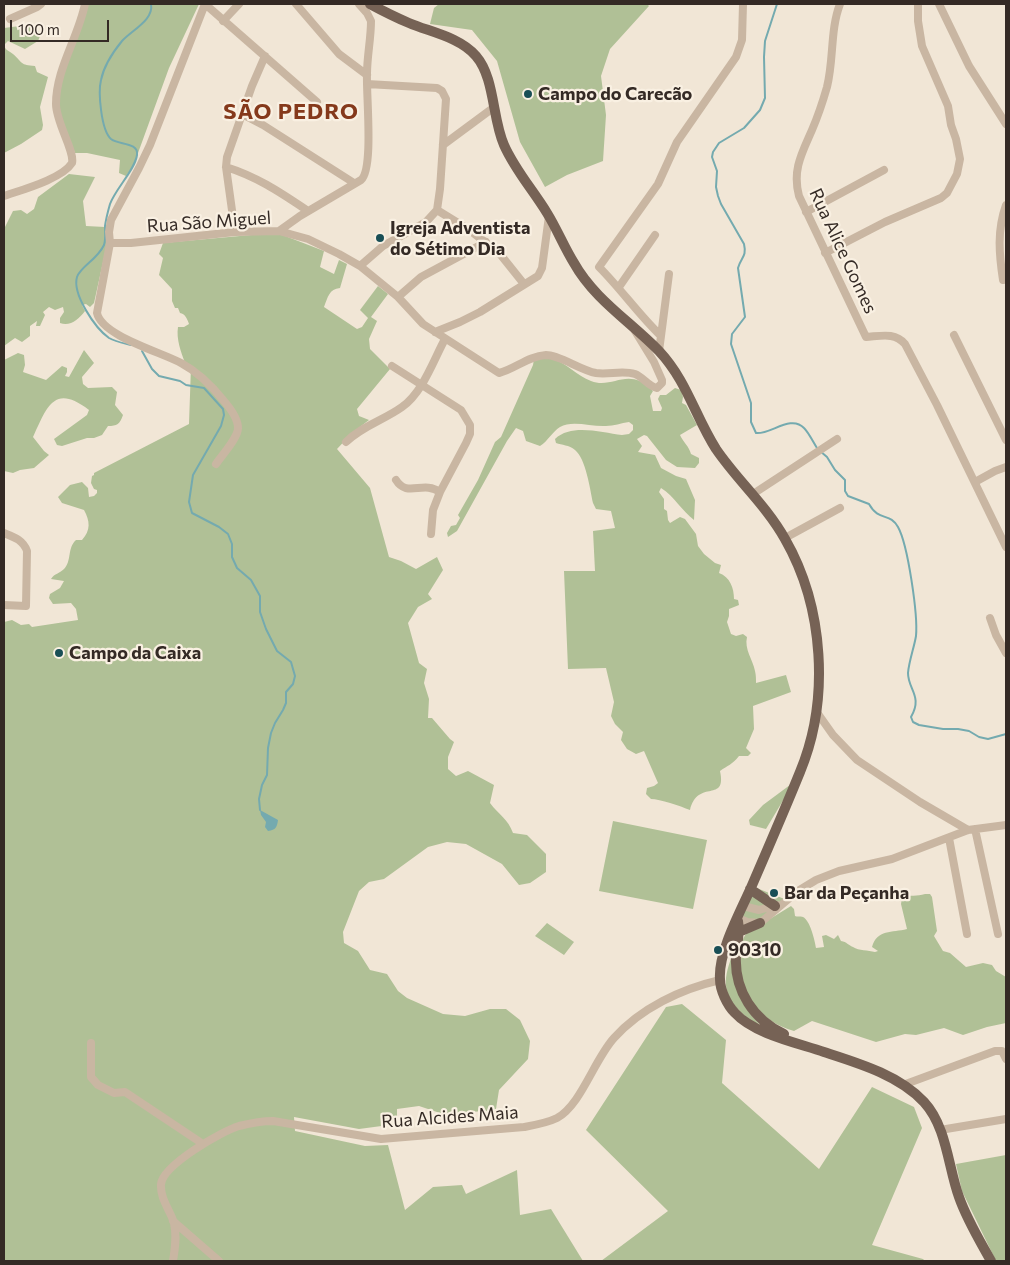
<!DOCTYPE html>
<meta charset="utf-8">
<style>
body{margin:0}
#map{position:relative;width:1010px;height:1265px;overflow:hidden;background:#f1e6d6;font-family:Commissioner,sans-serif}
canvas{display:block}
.frame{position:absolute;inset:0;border:5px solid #342a25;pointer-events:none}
.scale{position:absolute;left:10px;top:20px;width:99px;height:22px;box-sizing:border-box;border:2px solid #342a25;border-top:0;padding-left:6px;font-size:15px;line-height:18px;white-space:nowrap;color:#342a25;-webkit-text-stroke:4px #f9f0e2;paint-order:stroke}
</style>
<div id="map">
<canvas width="1010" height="1265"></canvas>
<div class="frame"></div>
<div class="scale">100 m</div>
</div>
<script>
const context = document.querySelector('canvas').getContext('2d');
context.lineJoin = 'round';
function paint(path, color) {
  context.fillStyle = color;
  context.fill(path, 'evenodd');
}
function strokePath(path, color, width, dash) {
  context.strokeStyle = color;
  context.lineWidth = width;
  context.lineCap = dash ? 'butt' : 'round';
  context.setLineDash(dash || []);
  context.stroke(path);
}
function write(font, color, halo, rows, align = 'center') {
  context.font = font + ' Commissioner,sans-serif';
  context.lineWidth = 4.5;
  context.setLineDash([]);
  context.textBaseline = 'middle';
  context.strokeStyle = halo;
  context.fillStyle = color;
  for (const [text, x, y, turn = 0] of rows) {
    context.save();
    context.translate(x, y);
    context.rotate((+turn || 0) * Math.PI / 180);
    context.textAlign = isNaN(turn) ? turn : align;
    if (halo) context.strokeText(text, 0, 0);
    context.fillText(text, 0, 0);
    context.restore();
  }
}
paint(new Path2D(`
 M87,4H199L169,68L134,164L126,176L119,173L120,160L87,153H75C70,139 62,124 59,109C54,83 78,30 87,4Z
 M439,4H647L649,6L610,49L601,76L606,115L603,161L567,175L545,187L520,142L497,61L472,30L430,24L434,8Z
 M20,26L35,27L41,34L38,41L25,49L8,41L4,45C6,51 8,50 13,54C23,63 20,65 35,66L37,72L48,77L40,107L43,125L42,130L21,144L4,153V28Z
 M69,174L95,177L83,201L86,226L105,227L107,244L94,303L90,307L86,304L82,305L85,311C79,319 70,327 60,323V318L64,312L63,307L55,310L49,307L43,312L45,315L40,326H36L37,321L30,326V336L22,342L15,338L4,346V229L13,211L21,210L27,214L34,209L38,197Z
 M262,234H280L324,251L320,267L334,274L339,260L347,264L340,288C329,289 328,297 324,307L357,329L362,327L368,318L360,310L378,286L388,294L371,317L377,321L369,339L370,349L390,369L357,409L359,416L369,420L352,433L337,449L370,488L389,557L401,561L416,569L437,557L443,570L428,594L432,599L418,607L408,623L419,663L427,669L424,683L429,699L428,718H432L450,739L454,742L448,757V769L456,776L468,771L494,785L490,803C499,815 508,819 513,833L527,835L546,854V872L530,883L519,885L502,864L466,844L447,842L428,847L384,879L369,882L359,891L343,932L344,943L358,951L370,970L387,974L398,991L407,998L443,1014L465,1016L490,1009H506L520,1020L530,1041L528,1059L499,1090L496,1109C481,1114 463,1109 449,1116L419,1106L397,1109V1118L389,1125L359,1129L294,1117L295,1131L365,1146L388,1145L405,1210L433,1187L462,1185L466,1194L517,1170L520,1215L551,1209L583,1261H4V622L12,620L21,625L29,624L32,627L78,620L76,609L71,603L53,604L49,598L50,594L60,588L64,581L51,579C55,573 59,574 64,569C72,561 67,548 76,540H82C91,530 90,521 84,510L62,503L58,497L70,485L82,482L88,488L89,497L94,496L97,493V490L94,489L91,483L92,476L94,475V473L189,424L191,366L185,363C181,352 176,339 178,327H184L189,324C187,318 185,314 180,313L178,308H175L172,301V289L159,275L163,258L159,254L163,243Z
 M84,350L94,363L82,377L83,384L88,388L112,387L117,392L115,405L123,415C120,424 117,426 108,426L102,435L94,438H87L62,446L57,445L54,439L87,415L89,410C54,383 47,407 33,437L44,451L49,455L34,468L20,470L13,473L4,471V360L18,353L24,355L25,365L23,372L46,380L62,366L67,368V372L65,376L69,377Z
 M538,355C543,356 549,357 553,359C567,363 577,376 591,381C613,390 628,365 653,391L650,396L653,411H661L662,408L658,399L660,395H666L675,388L681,390L683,397L682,403L686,405L697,425L680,435C683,442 689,446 691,454L699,458V463L695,468L677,467L666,460L647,436L644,435L637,439L642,446L638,452L655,455L661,468L676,476L686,479L695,500L694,520C682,511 674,496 661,488L659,492L664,499V509L667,511L668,520L670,523L680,517L685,519L696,534L698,546L704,554L715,563L721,565L719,573C730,577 734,588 734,599L738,600L739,605L729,609V616L727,622L731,634L736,636L743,634L747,637C744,649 753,660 755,671C756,675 756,679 756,683L786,675L791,692L753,706L754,729L746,748L751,753L748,756H739C732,765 728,765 720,771C727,804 698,778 690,810C680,806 660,799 651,799L646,794L647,788L654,786L658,783L644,751L636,754L627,749L621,740L623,732L615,724L611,716L614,702L606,668L568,669L564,571H595L593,531L615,528L611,511L596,509L593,503C590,489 586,459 575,450C569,445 562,445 556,443L555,439C572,423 602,433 622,435L629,434L633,430V425L629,422C621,423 614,426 606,426C592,427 572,420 560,427C552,432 548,441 540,446L526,441L523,431L516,428L507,441L457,531L448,537L447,533L451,526L456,525L460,518L458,515L478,480L495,442L501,437L533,365L534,359Z
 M794,782L766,829L750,825L749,820L763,805Z
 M613,821L707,840L693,909L599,891Z
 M754,887L787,900L739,933L741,918Z
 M925,894H930L932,897L937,931L934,936L943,951L950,953L966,967L983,963L992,965L996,971L1006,977V1023L987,1027L963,1035L944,1028L916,1035L905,1034L876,1042L812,1021L794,1031C760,1022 736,990 740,955C742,947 741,939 747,933L791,906L794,909L795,916C797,917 800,916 803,917C810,920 815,941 816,948L824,947L822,936L826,935L834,939L838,935L841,941C847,942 848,945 853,947C859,951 868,950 875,952L878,951L872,947C877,929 892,933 907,929L901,904L902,898C910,894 917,897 925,894Z
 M547,923L574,942L564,955L535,936Z
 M732,956C731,988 742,1006 763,1028C755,1025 751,1021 744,1015C723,996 722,982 732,956Z
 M682,1004L726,1040L722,1083L819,1169L872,1087L914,1107L922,1128L872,1245L923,1259L925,1261H601L668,1211L586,1130L666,1007Z
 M1006,1155V1261H996L962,1191L956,1164Z`), '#b0c096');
paint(new Path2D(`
 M260,810L278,820C277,827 276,830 268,831L265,827L266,822L261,815Z`), '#74aaaf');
strokePath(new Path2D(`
 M777,4L765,41L764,57L765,98L760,110L744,128L719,143L713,152L712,157L717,171L716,187L718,196L721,204L744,244C747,257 741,257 738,268L745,317L732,334L731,344L751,403V422L756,433C770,435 791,414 804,428C809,433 813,442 817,448
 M131,345C123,343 116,342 109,338C95,328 72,294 77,277C81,266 97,260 104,245C106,239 105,233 105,226C106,219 108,211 110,204C116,188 135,170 137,155C139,142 118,145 111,139C101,130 98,92 101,80C104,65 113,52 122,41C132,30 154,20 151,4
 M142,351L152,369L159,376L180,381L186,385L204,388L223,409L224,415L221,426L193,475L189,502L192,513L219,527L228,534L232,544V557L237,568L251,580L260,596V612L266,629L277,651L291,662L295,676L293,684L286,692V703L283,710L275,723L271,733L268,748L267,775L262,785L259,799L260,810
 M820,451L827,457L835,470L845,480V491L848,496L869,504C879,522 890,512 898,527C908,545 918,615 916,636C914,648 909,661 908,673C908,690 923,696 911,717L913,722L919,725L943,729H958L969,731L979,737L988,739L1006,734`), '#74aaaf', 2);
strokePath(new Path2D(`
 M205,4L150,145L139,168L111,220L109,232L110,243L97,313C102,336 161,352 181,363C198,372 212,386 224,401C230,408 238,419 238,428C238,438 222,455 216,464
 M205,4L317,102
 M296,4L339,54L367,75
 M840,4C830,30 834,59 827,87C823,101 818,116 812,130C802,153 792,170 799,196L866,337C881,336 895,332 905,344L937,405L1006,547
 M939,4L969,66L1006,124
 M10,19L37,7L41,4
 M223,21L239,4
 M242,114L263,125L354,183
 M443,145L493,108
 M226,167C258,177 281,193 308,211
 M4,196C21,190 62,179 72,163C75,151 56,123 56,104C56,69 78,38 85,4
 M437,210L471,231L500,254L524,284
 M806,212L884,170
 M279,231L300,216L361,180C374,169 366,94 367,74C367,56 371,39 371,21L367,13L359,4
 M235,232L226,167L227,157L252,86L265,56
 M110,243H131L235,232L279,231L308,239L339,254L360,266L398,297L423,324L499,373C515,369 528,356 546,355C560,355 580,370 596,373C609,375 622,370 635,374C643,377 649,387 657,388L662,383V380L654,362L635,331
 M825,253L885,222L941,198L947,193L957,174L960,159L956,139L951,125L948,106L922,46L918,21V4
 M360,266L383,246L426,222L437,210L440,189L446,99L442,91L437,88L367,84
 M1003,280C999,254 997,230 1006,205
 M619,287L655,235
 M398,297L421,277L486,242
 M435,332L460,322L480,312L538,276L542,268L549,216
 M954,335L1006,440
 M661,336L669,274
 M659,351L661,336C639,315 621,289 599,267L658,184L677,142L736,57L742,40L743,4
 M392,366L461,410L470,425V434L466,443L440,492L433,510L431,534
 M346,442C362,426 384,420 402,407C423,392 433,361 445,339
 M396,480C407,498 423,480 440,492
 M975,482L995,471L1006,467
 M753,494L837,439
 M4,533C14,537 23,540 27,551L26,606L4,605
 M785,538L840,508
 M990,618L996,635L1006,653
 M816,711L833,735L857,760L920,802L968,830
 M975,829L998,934
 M949,838L967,934
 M743,906L759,910L777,905
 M738,918L747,922L760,923L798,891L816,880L839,871L892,859L968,830L1006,825
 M91,1043V1077L98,1085L114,1093L125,1092L203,1144
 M903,1085L995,1051H1002L1006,1059
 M940,1130L1006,1119
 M173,1221L219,1261
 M173,1261C175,1249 177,1236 174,1223C170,1210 160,1199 161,1184C163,1165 222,1131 239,1126C251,1123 261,1121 273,1121L381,1139L524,1127C535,1125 547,1123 557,1118C581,1105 594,1060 614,1038C641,1008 681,989 720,980`), '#c9b6a2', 8);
strokePath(new Path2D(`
 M370,4C383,11 395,17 409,23C430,32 460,37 476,56C495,78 492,118 504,145C515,170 533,190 547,213C557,229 564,247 574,263C594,299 631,322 659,351C687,381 695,416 716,449C737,480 766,505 785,539C824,607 830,700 800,772C785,809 769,846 753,883C742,909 718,951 720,979C720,990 727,1005 735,1013C754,1034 798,1043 824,1052C858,1063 899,1075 924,1102C947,1127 948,1167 959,1197C967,1220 980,1241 991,1261
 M750,889L775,906
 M738,921C740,933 737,945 736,956C734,991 754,1020 784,1034
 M739,932L760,923`), '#766255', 10);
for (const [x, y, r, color] of [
 [528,94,5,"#194f56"],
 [380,238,5,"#194f56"],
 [59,653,5,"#194f56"],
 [774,893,5,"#194f56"],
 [718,950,5,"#194f56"]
]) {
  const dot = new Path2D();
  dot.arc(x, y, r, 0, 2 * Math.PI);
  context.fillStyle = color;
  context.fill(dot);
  strokePath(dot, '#f9f0e2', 2);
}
write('bold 18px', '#342a25', '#f9f0e2', [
 ["Campo do Carecão",538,94],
 ["Igreja Adventista",390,228],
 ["do Sétimo Dia",390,249],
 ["Campo da Caixa",69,653],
 ["Bar da Peçanha",784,893],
 ["90310",728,950]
], 'left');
write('18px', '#342a25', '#f9f0e2', [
 ["Rua São Miguel",209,222,-4],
 ["Rua Alice Gomes",843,251,65],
 ["Rua Alcides Maia",450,1117,-4]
]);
context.letterSpacing = '1px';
write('bold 22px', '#85391b', '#f9f0e2', [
 ["SÃO PEDRO",291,112]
]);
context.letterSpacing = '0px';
</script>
